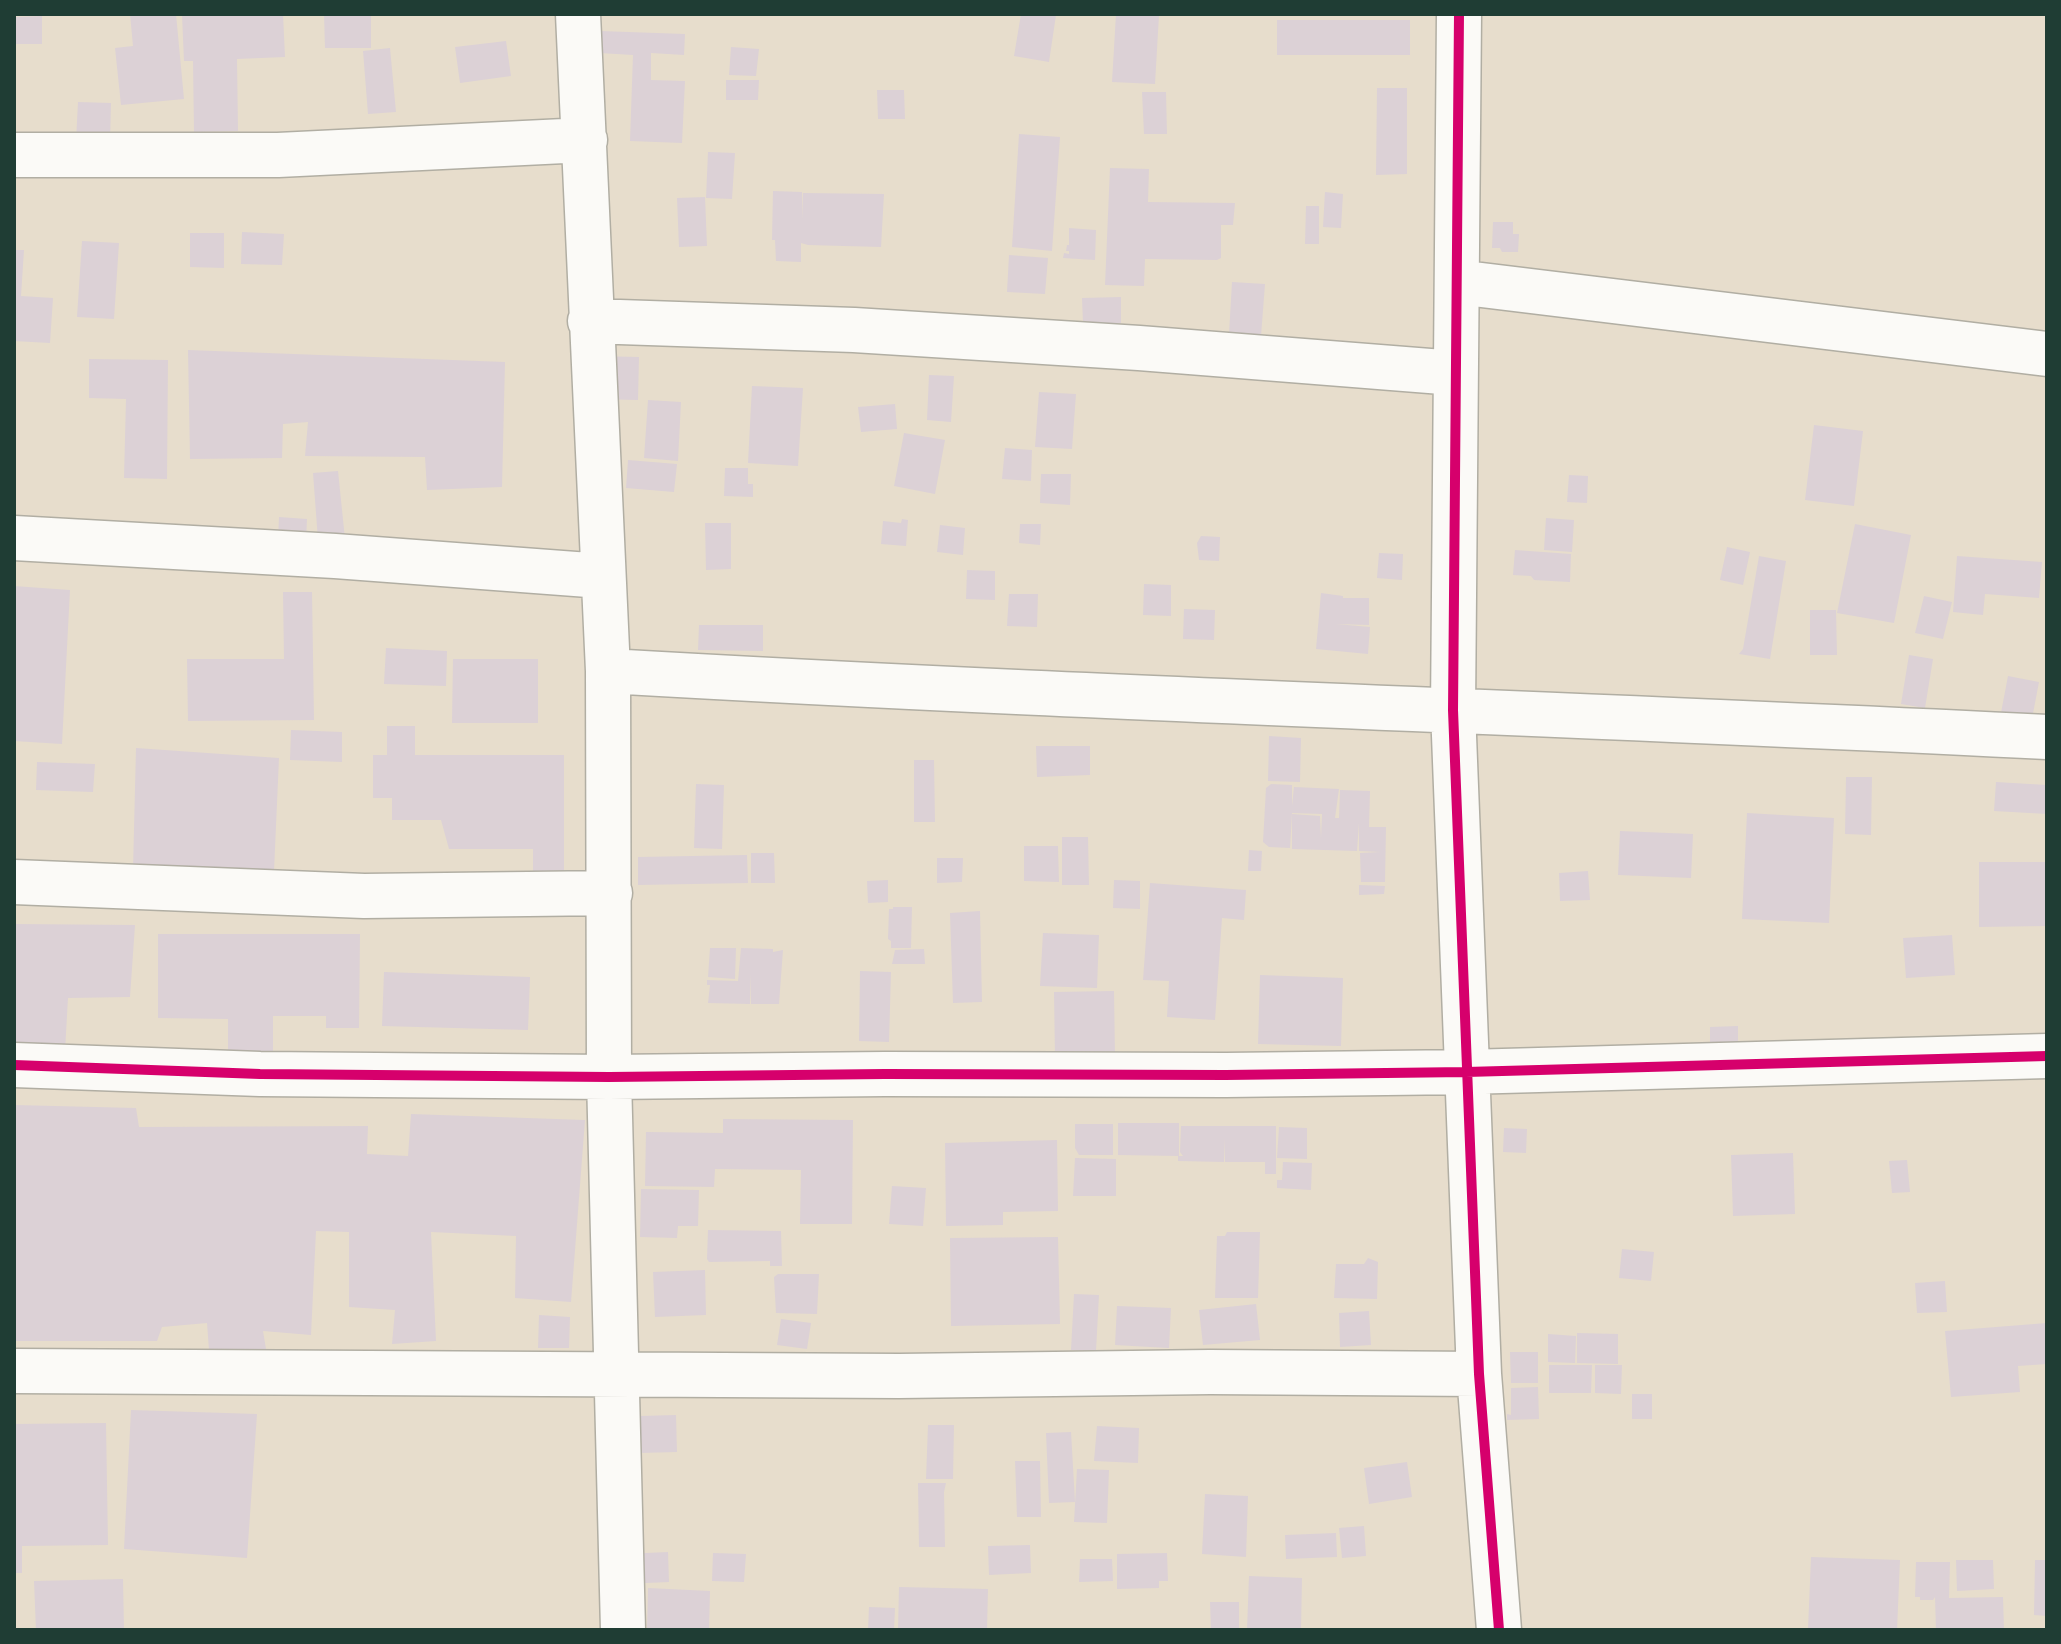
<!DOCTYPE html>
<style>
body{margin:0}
#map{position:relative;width:2061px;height:1644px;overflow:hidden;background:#e7ddcc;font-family:"Patrick Hand",sans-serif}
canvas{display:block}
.frame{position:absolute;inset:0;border:16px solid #1f3d34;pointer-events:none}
</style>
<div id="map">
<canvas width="2061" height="1644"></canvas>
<div class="frame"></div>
</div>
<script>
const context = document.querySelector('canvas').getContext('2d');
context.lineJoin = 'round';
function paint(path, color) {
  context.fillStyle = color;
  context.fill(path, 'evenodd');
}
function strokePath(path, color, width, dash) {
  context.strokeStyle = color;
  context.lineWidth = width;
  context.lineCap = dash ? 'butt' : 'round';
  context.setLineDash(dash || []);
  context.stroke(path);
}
paint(new Path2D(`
 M130,14H176L184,99L121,105L115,48L133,46Z
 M182,14H283L285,57L237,59L238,131L194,132L193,61H184Z
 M324,14H371V48H325Z
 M1021,14L1056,15L1049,62L1014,56Z
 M1116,14L1159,15L1155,84L1112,82Z
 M42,16V44H14V17Z
 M1277,20H1410V55H1277Z
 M600,31L685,34L684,55L651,53V80L685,81L682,143L630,141L633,55L599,53Z
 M506,41L511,76L460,83L455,47Z
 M731,47L759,49L756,76L729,75Z
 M390,48L396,112L368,114L363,51Z
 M726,80H759L758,100H726Z
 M1377,88H1407V174L1376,175Z
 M877,90H904L905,119H878Z
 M1142,92H1166L1167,134H1144Z
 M78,102L111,103L110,143L76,141Z
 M1019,134L1060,137L1052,251L1012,247Z
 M708,152L735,153L732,199L706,198Z
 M1110,168L1149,169L1148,202L1235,203L1233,225H1221V258L1217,260L1145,259L1144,286L1105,285Z
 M773,191L802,192L803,220V193L884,194L881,247L808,245L801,243V262L776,261L775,240H772Z
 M1325,192L1343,194L1341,228L1323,227Z
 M705,197L707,246L679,247L677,198Z
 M1306,206H1319V244H1305Z
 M1493,222H1513V234H1519L1518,252H1502L1500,248H1492Z
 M1069,228L1096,230L1095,260L1063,258L1064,253L1069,254V251H1066L1067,245H1069Z
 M242,232L284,234L282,265L241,264Z
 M190,233H224V268L190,267Z
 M82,241L119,243L114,319L77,317Z
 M14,250H24L21,296L53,298L50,343L14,341Z
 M1009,255L1048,258L1045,294L1007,292Z
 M1232,282L1265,284L1261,336L1229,334Z
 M1121,297V323H1083L1082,298Z
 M188,350L505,362L502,487L427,490L425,457L305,456L308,422L283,424L282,458L190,459Z
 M595,356L639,357L638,400L593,399Z
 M89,359L168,360L167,479L124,478L126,399L89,398Z
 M929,375L954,376L951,422L927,420Z
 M752,386L803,388L798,466L748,463Z
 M1039,392L1076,394L1072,449L1035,447Z
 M648,400L681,402L678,461L644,458Z
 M895,404L897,429L861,432L858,407Z
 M1814,425L1863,431L1854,506L1805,500Z
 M904,433L945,440L935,494L894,486Z
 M1005,448L1032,450L1031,481L1002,479Z
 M628,460L677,464L674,492L626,488Z
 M725,468H748V484H753V497L724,496Z
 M338,471L345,539L318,540L313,473Z
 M1041,474H1071L1070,505L1040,503Z
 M1569,475L1588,476L1587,503L1567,502Z
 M279,517L307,519L306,542L278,541Z
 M1546,518L1574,520L1572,552L1544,550Z
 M902,519L908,520L906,546L881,544L883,521L901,523Z
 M705,523H731V569L706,570Z
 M1020,524H1041L1040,545L1019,543Z
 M1855,524L1911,535L1894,623L1837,613Z
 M940,525L965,528L963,555L937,552Z
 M1201,536L1220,537L1219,561L1199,560L1197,543Z
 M1727,547L1750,552L1743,585L1720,580Z
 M1515,550L1571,554L1570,582L1534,580L1531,576L1513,575Z
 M1379,553L1403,554L1402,580L1377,578Z
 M1759,556L1786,561L1770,659L1739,654L1743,649Z
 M1957,556L2042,562L2039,598L1985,594L1983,615L1953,612Z
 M967,570L995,571V600L966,599Z
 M1144,584L1171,585V616L1143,615Z
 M14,586L70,590L62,744L14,741Z
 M283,592H312L314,720L188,721L187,659H284Z
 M1321,593L1343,596V598H1369V625L1336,624L1370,627L1368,654L1316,649Z
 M1009,594H1038L1037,627L1007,626Z
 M1924,596L1952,602L1943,639L1915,633Z
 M1184,609L1215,610L1214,640L1183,639Z
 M1810,610H1836L1837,655H1810Z
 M699,625H763V651L698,650Z
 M386,648L447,651L446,686L384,684Z
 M1909,655L1933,659L1925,708L1901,704Z
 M453,659H538V723H452Z
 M2008,676L2039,682L2031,724L2000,718Z
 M387,726H415V755H564V881L533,880V849H449L441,820H392V798H373V755H387Z
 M291,730L342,732V762L290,760Z
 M1269,736L1301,738L1300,782L1268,781Z
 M1036,746H1090V775L1037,777Z
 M136,748L279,758L274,871L133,870Z
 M914,760H934L935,822H914Z
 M37,762L95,764L93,792L36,790Z
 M1846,777H1872L1871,835L1845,834Z
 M1996,782L2047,785V814L1994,811Z
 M696,784L724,785L722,849L694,848Z
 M1271,784L1292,785V806L1294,787L1339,789L1335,818H1339L1340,790L1370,791L1369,827H1386L1385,882H1361L1360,853L1380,852L1359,851V823L1357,851L1292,849V814L1320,816L1321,838L1322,814L1292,813L1290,848L1269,847L1263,842L1266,788Z
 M1747,813L1834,818L1829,923L1742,919Z
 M1620,831L1693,834L1691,878L1618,875Z
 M1062,837H1088L1089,885H1062Z
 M1024,846H1058L1059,882L1024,881Z
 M1249,850L1262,851L1261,871H1248Z
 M751,853H774L775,883H751Z
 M747,855L748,883L638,885V857Z
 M937,858H963L962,882L937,883Z
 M1979,862H2047V926L1979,927Z
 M1588,871L1590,900L1560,901L1559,873Z
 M888,880V902L868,903L867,881Z
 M1114,880L1140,881V909L1113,908Z
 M1150,883L1246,890L1244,920L1222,918L1215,1020L1167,1017L1169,981L1143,980Z
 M1359,885L1385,886L1384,894L1359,895Z
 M893,907H912L911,948H891V941L888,939L889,909H893Z
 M980,911L982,1002L953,1003L950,913Z
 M14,924L135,925L130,997L68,998L65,1051L14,1048Z
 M1043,933L1099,935L1097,988L1040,986Z
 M158,934H360L359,1028H326V1016H273V1059H228V1019L158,1018Z
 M1952,935L1955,975L1906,978L1903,938Z
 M710,948H736L735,979L708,977Z
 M741,948L773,949V952L783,950L779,1004H751V974L750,1004L708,1003L710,985H707V980L738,981Z
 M924,949L925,964H892L895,950Z
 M860,971L891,972L889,1042L859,1041Z
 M384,972L530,977L528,1030L382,1026Z
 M1260,975L1343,978L1341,1046L1258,1044Z
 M1114,991L1115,1057L1055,1058L1054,992Z
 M1738,1026V1058L1710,1059V1027Z
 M14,1105L136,1108L139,1127L368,1126L367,1154L408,1156L411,1114L585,1120L571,1302L515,1298L516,1236L431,1232L436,1341L392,1344L395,1310L349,1307V1232L316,1231L311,1335L263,1331L266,1349L209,1350L207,1323L162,1327L157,1341H14Z
 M723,1119L853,1120L852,1224H800L801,1170L715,1169L714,1187L645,1186L646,1132L723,1133Z
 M1118,1123H1179V1156L1118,1155Z
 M1075,1124H1113V1155H1079L1075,1148Z
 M1181,1126H1276V1174H1265V1162H1225V1138L1224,1162L1178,1161V1156H1183L1180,1152Z
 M1279,1127L1307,1128V1159L1277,1158Z
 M1504,1128L1527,1129L1526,1153L1503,1152Z
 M1057,1140L1058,1211L1003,1212V1225L946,1226L945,1143Z
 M1793,1153L1795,1214L1733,1216L1731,1155Z
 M1075,1158L1116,1159V1196H1073Z
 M1907,1160L1910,1192L1892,1193L1889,1161Z
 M1283,1162L1312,1163L1311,1190L1277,1188V1180H1282Z
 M892,1186L926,1188L923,1226L889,1224Z
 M641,1189L699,1190L698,1226H678L677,1238L640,1237Z
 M708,1230L781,1231L782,1266H770V1261L709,1262L707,1259Z
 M1227,1232H1260L1258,1298H1215L1217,1236H1225Z
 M1058,1237L1060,1324L951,1326L950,1238Z
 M1622,1249L1654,1252L1651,1281L1619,1278Z
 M1368,1258L1378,1262L1377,1299L1334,1298L1336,1264H1364Z
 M705,1270L706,1315L655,1317L653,1272Z
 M778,1274H819L817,1314L776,1313L774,1277Z
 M1945,1281L1947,1312L1917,1313L1915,1283Z
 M1074,1294L1099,1295L1096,1351L1071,1350Z
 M1256,1304L1260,1340L1203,1345L1199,1310Z
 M1117,1306L1171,1308L1169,1348L1115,1345Z
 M1369,1311L1371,1345L1340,1347L1339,1313Z
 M539,1315L570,1317L569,1348H538Z
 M781,1319L811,1323L807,1349L777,1345Z
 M2047,1323V1364L2018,1366L2020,1392L1951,1397L1945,1331Z
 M1577,1333L1618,1334V1364L1577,1363Z
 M1548,1334L1576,1336L1575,1363L1548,1362Z
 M1510,1352H1538V1383H1511Z
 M1549,1365H1592L1591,1393H1549Z
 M1595,1365H1622L1621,1394L1595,1393Z
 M1538,1387L1539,1419L1507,1420V1414L1511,1415V1388Z
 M1632,1394H1652V1419H1632Z
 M131,1410L257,1414L247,1558L124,1549Z
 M676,1415L677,1452L640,1453V1416Z
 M106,1423L108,1545L22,1546V1573H14V1424Z
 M928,1425H954L953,1479H926Z
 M1097,1426L1139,1428L1138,1463L1094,1461Z
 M1071,1432L1075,1502L1049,1503L1046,1433Z
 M1015,1461H1040L1041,1517H1017Z
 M1407,1462L1412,1497L1369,1504L1364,1468Z
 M1077,1469L1109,1470L1107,1523L1074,1522Z
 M918,1483H946L944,1492L945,1547H919Z
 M1205,1494L1248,1496L1246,1557L1202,1554Z
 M1364,1526L1366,1556L1342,1558L1339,1528Z
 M1336,1533L1337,1557L1286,1559L1285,1535Z
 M1030,1545L1031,1573L989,1575L988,1546Z
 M668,1552L669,1582L624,1584L623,1554Z
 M713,1553L746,1554L744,1582L712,1581Z
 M1167,1553L1168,1581H1159V1588L1117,1589V1554Z
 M1811,1557L1900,1560L1897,1630L1808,1629Z
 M1080,1559H1112L1113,1581L1079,1582Z
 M1956,1560H1993L1994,1589L1957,1591Z
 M2035,1560H2047V1616L2034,1615Z
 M1916,1562H1950L1949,1598L2003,1597L2004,1630H1936L1935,1597L1933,1600H1920V1597H1915Z
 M1249,1576L1302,1578L1301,1630H1247Z
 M123,1579L124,1630H36L34,1581Z
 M899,1587L988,1589L987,1630H898Z
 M648,1588L710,1591L709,1630H647Z
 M1210,1602H1239V1630H1211Z
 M869,1607L895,1608L894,1630H868Z`), '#dcd1d6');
const street = new Path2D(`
 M578,14L608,671L609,1077L623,1630
 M1459,14L1453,710L1479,1374L1499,1630
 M14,155H278L585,140
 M1457,282L2047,354
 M590,321L854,330L1139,348L1455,373
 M14,538L335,556L602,576
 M608,671C1088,699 1567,713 2047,737
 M14,882L364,896L610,893
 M14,1065L260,1074L609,1077L885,1074L1226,1075L1466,1072L2047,1056
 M14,1371L899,1376L1210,1372L1479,1374`);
strokePath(street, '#b1aea3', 47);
strokePath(street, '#fbfaf7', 44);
strokePath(new Path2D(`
 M1459,14L1453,710L1479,1374L1499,1630
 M14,1065L260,1074L609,1077L885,1074L1226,1075L1466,1072L2047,1056`), '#d6006c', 10);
</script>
